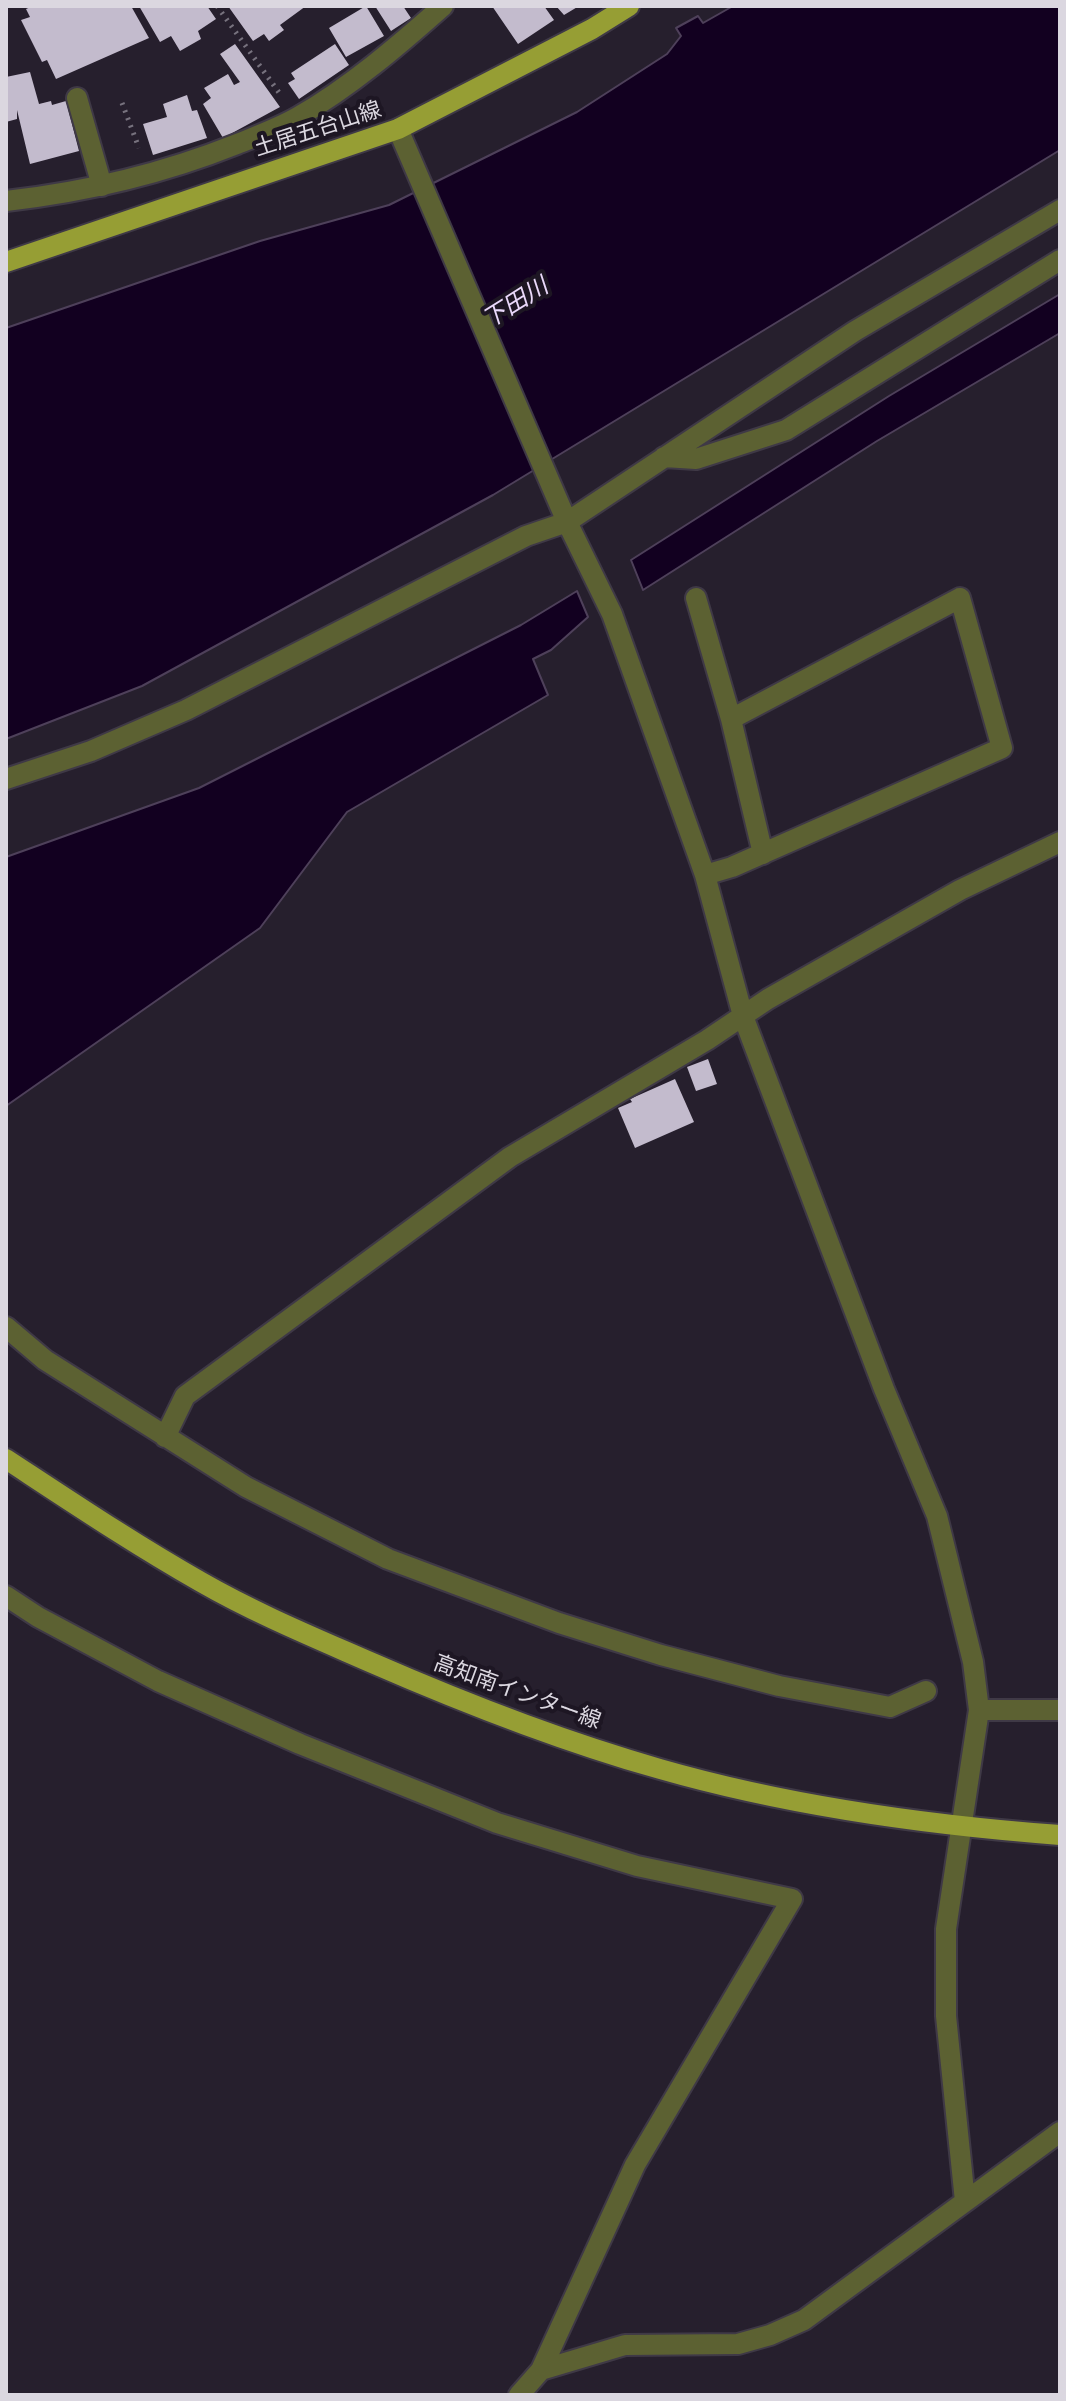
<!DOCTYPE html>
<meta charset="utf-8">
<style>
body{margin:0}
#map{position:relative;width:1066px;height:2401px;overflow:hidden;background:#261f2d;font-family:"Archivo Narrow",sans-serif}
canvas{display:block}
.frame{position:absolute;inset:0;border:8px solid #dbd7e0;pointer-events:none}
</style>
<div id="map">
<canvas width="1066" height="2401"></canvas>
<div class="frame"></div>
</div>
<script>
const context = document.querySelector('canvas').getContext('2d');
context.lineJoin = 'round';
function paint(path, color) {
  context.fillStyle = color;
  context.fill(path, 'evenodd');
}
function strokePath(path, color, width, dash) {
  context.strokeStyle = color;
  context.lineWidth = width;
  context.lineCap = dash ? 'butt' : 'round';
  context.setLineDash(dash || []);
  context.stroke(path);
}
function write(font, color, halo, rows, align = 'center') {
  context.font = font + ' "Archivo Narrow","Noto Sans JP",sans-serif';
  context.lineWidth = 8;
  context.setLineDash([]);
  context.textBaseline = 'middle';
  context.strokeStyle = halo;
  context.fillStyle = color;
  for (const [text, x, y, turn = 0] of rows) {
    context.save();
    context.translate(x, y);
    context.rotate((+turn || 0) * Math.PI / 180);
    context.textAlign = isNaN(turn) ? turn : align;
    if (halo) context.strokeText(text, 0, 0);
    context.fillText(text, 0, 0);
    context.restore();
  }
}
const water = new Path2D(`
 M733,6H1060V150L493,495L142,686L6,739V328L260,241L389,205L577,112L667,54L681,36L676,28L698,16L703,23Z
 M1060,294V333L877,441L643,590L631,560L889,396Z
 M577,591L588,617L551,650L533,659L548,695L347,812L260,928L6,1106V857L199,788L521,625Z`);
paint(water, '#120020');
strokePath(water, '#4e405a', 2);
paint(new Path2D(`
 M33,6H131L149,38L56,79L47,60L42,62L21,20L30,17L26,9Z
 M139,6H207L216,19L198,31L201,39L180,51L171,36L160,42Z
 M228,6H306L280,25L284,30L269,41L264,34L253,41Z
 M366,6L384,36L346,57L329,28Z
 M375,6H403L411,18L391,31Z
 M492,6H544L554,20L518,44Z
 M556,6H579L564,15Z
 M235,44L280,107L223,138L203,104L211,98L204,88L228,74L234,85L240,82L220,54Z
 M335,44L349,65L299,99L288,83L295,79L291,73Z
 M30,72L39,104L51,101L52,105L66,101L79,151L30,164L17,110V119L6,122V77Z
 M187,95L192,111L197,110L207,138L153,155L143,124L167,117L163,104Z
 M708,1059L717,1084L696,1091L687,1067Z
 M675,1079L694,1122L635,1148L618,1108L632,1102L630,1099Z`), '#c3bbcd');
const minor = new Path2D(`
 M77,98L102,186
 M398,129L567,522L612,614L705,875L743,1016L884,1389L937,1516L973,1662L979,1710L946,1929V2016L965,2201
 M6,201C86,192 162,174 237,144C257,136 279,128 298,117C350,87 398,46 443,6
 M664,457L696,459L786,430L1060,260
 M696,598L731,719L763,854
 M6,779L91,751L186,710L526,536L567,522L855,331L1060,210
 M705,875L732,867L1002,748L960,598L731,719
 M6,1327L45,1360L246,1487L388,1559L559,1623L661,1655L779,1686L890,1707L926,1691
 M165,1437L185,1396L510,1157L707,1040L768,999L960,890L1060,842
 M6,1596L38,1617L158,1681L300,1744L497,1823L637,1866L792,1899L635,2165L541,2370
 M979,1710H1060
 M519,2395L541,2370L625,2345L738,2344L770,2335L804,2320L1060,2132`);
const major = new Path2D(`
 M6,262L398,129L592,29L629,6
 M6,1459C70,1501 134,1544 201,1582C255,1613 313,1637 370,1662C464,1703 561,1741 660,1769C789,1806 926,1825 1060,1835`);
strokePath(minor, '#3f3946', 24);
strokePath(major, '#3f3946', 24);
strokePath(new Path2D(`
 M217,6L280,94
 M122,103L139,148`), '#77727e', 5, [2, 6]);
strokePath(minor, '#5c6132', 20);
strokePath(major, '#969e34', 20);
write('22px', '#dbd7e0', '#1d1623', [
 ["土居五台山線",318,130,-18],
 ["高知南インター線",517,1693,20]
]);
write('italic 24px', '#ead9fb', '#1d1623', [
 ["下田川",516,304,-32]
]);
</script>
